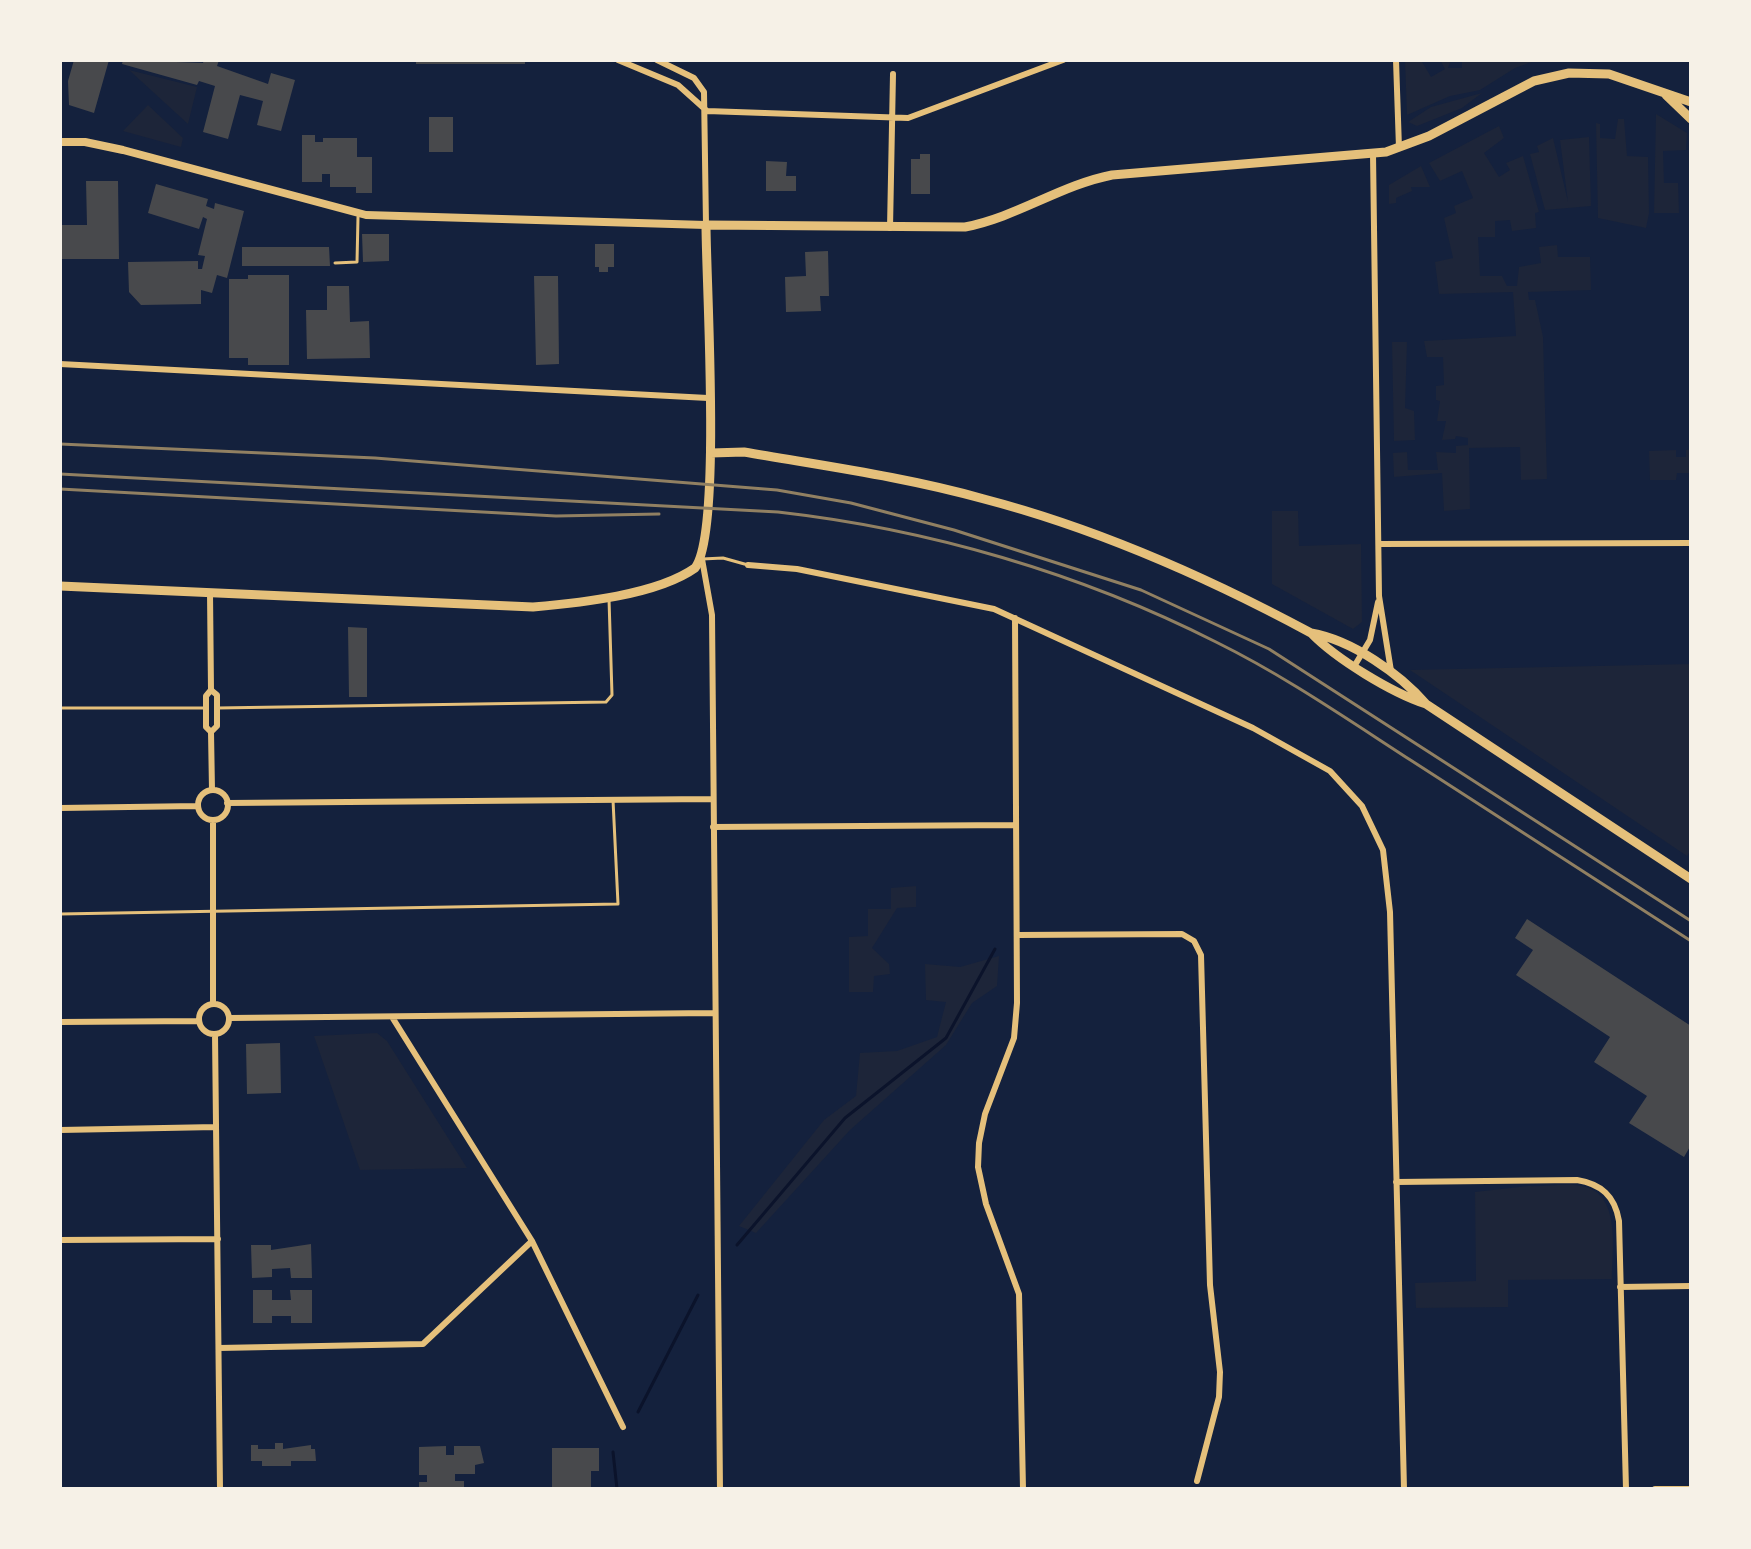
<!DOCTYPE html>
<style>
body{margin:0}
#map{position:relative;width:1751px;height:1549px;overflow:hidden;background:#14213d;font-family:"Public Sans",sans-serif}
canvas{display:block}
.frame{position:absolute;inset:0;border:62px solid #f6f1e7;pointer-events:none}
</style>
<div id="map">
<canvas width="1751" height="1549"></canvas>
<div class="frame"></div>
</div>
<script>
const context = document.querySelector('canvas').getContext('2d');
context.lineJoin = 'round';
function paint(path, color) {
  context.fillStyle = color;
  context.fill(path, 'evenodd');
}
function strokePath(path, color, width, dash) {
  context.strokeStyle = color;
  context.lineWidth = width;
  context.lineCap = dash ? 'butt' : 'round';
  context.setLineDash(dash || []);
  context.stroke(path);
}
paint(new Path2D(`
 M1405,60H1421L1431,77L1445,69L1440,60H1451L1448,68H1462V60H1537L1515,68L1480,90L1450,96L1407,115Z
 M129,70L197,87L188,124Z
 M1482,93L1462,108L1417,126L1408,122L1431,107Z
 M148,105L183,138L181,147L123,131Z
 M1656,114L1687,133L1686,150L1663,151L1664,183H1678L1679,213H1654Z
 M1618,119H1624L1627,156L1648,157L1649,213L1646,228L1598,218L1596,123L1600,124V138L1615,139Z
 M1499,126L1504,138L1484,153L1499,177L1510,170L1506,163L1523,156L1539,212L1535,213L1536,228L1512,231L1510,220L1495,221V237H1478L1480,276H1502L1507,286H1517L1519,267L1541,263L1539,247L1557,245L1558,257H1590L1591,290L1528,292L1529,300H1535L1543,337L1547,479L1521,480L1520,447L1469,448L1470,509L1444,511L1442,473L1394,477L1393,453L1407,452L1408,470H1438L1436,452L1456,453V446L1468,445V438L1456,436L1455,439L1442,440L1446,421H1437L1440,401L1436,400V386L1444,385L1443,357H1427L1424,341L1516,336L1513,292L1439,294L1435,262L1453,258L1444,218L1456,213L1454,206L1473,198L1462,171L1440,181L1429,163Z
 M1589,137L1591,206L1545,210L1530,154L1539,152L1537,146L1553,138L1568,202L1560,140Z
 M1421,166L1430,187H1411L1412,191L1396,198V203L1389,204V185Z
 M1392,342H1407L1405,408L1414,411L1415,440L1394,441Z
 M1691,449V473H1677L1676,480H1650L1649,451L1676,450V457H1686V450Z
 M1272,511H1298L1299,546L1361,544L1362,622L1353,629L1272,584Z
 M1691,664V850L1687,856L1410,670Z
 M916,886V907L897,908L872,948L889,964L890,974L874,976L873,992H849V937L868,936V909H891V888Z
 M999,956L997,986L972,1003L946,1045L850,1130L756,1233L739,1226L824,1120L856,1096L860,1053L897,1051L937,1037L946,1002L926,1000L925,964L960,967Z
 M377,1033L387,1041L467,1168L360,1170L314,1036Z
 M1528,1186C1545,1187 1569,1182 1586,1187C1621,1197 1612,1252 1612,1279L1508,1280V1307L1416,1308L1415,1283L1476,1281L1475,1192Z`), '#1d2539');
strokePath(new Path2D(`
 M737,1245L845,1118L946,1038L995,949
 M638,1412L698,1295
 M613,1452L617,1489`), '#0b132b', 3);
paint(new Path2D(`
 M74,60H109L94,113L69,105L68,81Z
 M123,60L203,63L204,60H219L217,66L268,84L271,73L295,80L281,131L257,125L263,101L240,95L228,139L203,132L215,86L199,81L197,85L122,64Z
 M416,60H525V64H416Z
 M429,117H453V152H429Z
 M302,135H315V142H323V138H357V157H372V193H356V187H330V174H322V182H302Z
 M920,154H930V194H911V159H920Z
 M766,161L787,162L786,176H796V191H766Z
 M86,181H118L119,259H60V225H87Z
 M156,184L208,199L206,206L214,209L215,203L244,211L227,278L217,275L212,293L201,290V304L141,305L129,292L128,262L198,261V269H202L205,256L198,255L207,219L203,217L199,229L148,213Z
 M362,234H389V261L363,262Z
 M595,244H614V267H608V272H599V267H595Z
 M242,247H329L330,266H242Z
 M828,251L829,296H820L821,311L786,312L785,277L806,276L805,252Z
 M248,275H289V365H248V358H229V279H248Z
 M534,276H558L559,364L536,365Z
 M327,286H349L350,322L369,321L370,358L307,359L306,310H327Z
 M348,627L367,628V697H349Z
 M1527,919L1691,1026V1145L1684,1157L1629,1123L1647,1096L1594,1062L1610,1037L1516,975L1533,950L1515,938Z
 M280,1043L281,1093L247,1094L246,1044Z
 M311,1244L312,1278H291L290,1268L272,1269V1277L252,1278L251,1245H271V1250Z
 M253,1290H272V1300H291L290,1290H312V1323H291V1316H272V1323H253Z
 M275,1443H283V1449L311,1445V1449H315L316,1461H291V1466H262V1461H251V1445H258V1449H275Z
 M446,1446V1455H454V1446H480L484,1463L475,1465V1474H455V1481H464V1489H419V1482H427V1475H419V1447Z
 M552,1448H599V1471H591V1489H552Z`), '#48494c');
strokePath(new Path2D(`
 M335,263L357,262L358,217
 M702,559L723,558L748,565
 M60,708H204
 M217,708L606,702L612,695L609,599
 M60,914L618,904L613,800`), '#e5c07b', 3);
strokePath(new Path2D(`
 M618,60L678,85L707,111
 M657,60L694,78L704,92L706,225
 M1396,60L1399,148
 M707,111L908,118L1063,60
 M1373,154L1379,596L1391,671
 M890,228L893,74
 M60,364L708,398
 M1380,544L1691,543
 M702,559L712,615L720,1489
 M748,565L797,569L994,609L1253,728L1330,771L1362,806L1383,850L1390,912L1404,1489
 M210,593L211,690L217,695V726L211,732
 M1015,618L1017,1003L1014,1038L985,1114L979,1143L978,1167L986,1204L1019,1294L1023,1489
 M1355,665L1370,640L1378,602
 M211,690L206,696V727L211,732L212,790
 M198 805a15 15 0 1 1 30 0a15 15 0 1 1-30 0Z
 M227,803L712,799
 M60,808L198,806
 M713,827L1015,825
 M1018,935L1182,934L1194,941L1201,955L1210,1285L1220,1372L1219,1397L1197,1481
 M199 1019a15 15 0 1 1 30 0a15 15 0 1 1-30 0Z
 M213,1004V820
 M392,1017L532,1241L623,1427
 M230,1018L713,1013
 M60,1022L199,1021
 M215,1034L220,1489
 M60,1130L216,1127
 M1396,1182L1577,1180C1601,1184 1615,1196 1619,1221L1626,1489
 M60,1240L218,1239
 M1620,1287L1691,1286
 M219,1348L423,1344L532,1241
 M1655,1489H1691`), '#e5c07b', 6);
strokePath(new Path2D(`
 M60,142H85L123,150L366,215L706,225`), '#e5c07b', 8);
strokePath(new Path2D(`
 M1666,95L1691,119
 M711,453L744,452C824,466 906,477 984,499C1099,529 1207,577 1311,633C1352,640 1400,674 1426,704L1691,879
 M60,586L533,607C579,603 657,595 695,568C722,533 706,283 706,225L965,227C1017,217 1061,185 1112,175L1386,152L1429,136L1534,81L1569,73L1609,74L1691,102
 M1311,633C1336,659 1392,693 1426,704`), '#e5c07b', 9);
strokePath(new Path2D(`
 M60,444L375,458L777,490L851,503L954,530L1141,590L1269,649L1691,921
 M60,474L778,512C928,529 1080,573 1216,642C1285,676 1347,719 1412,761C1505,821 1598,881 1691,941
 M60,489L556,516L659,514`), '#918062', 3);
</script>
